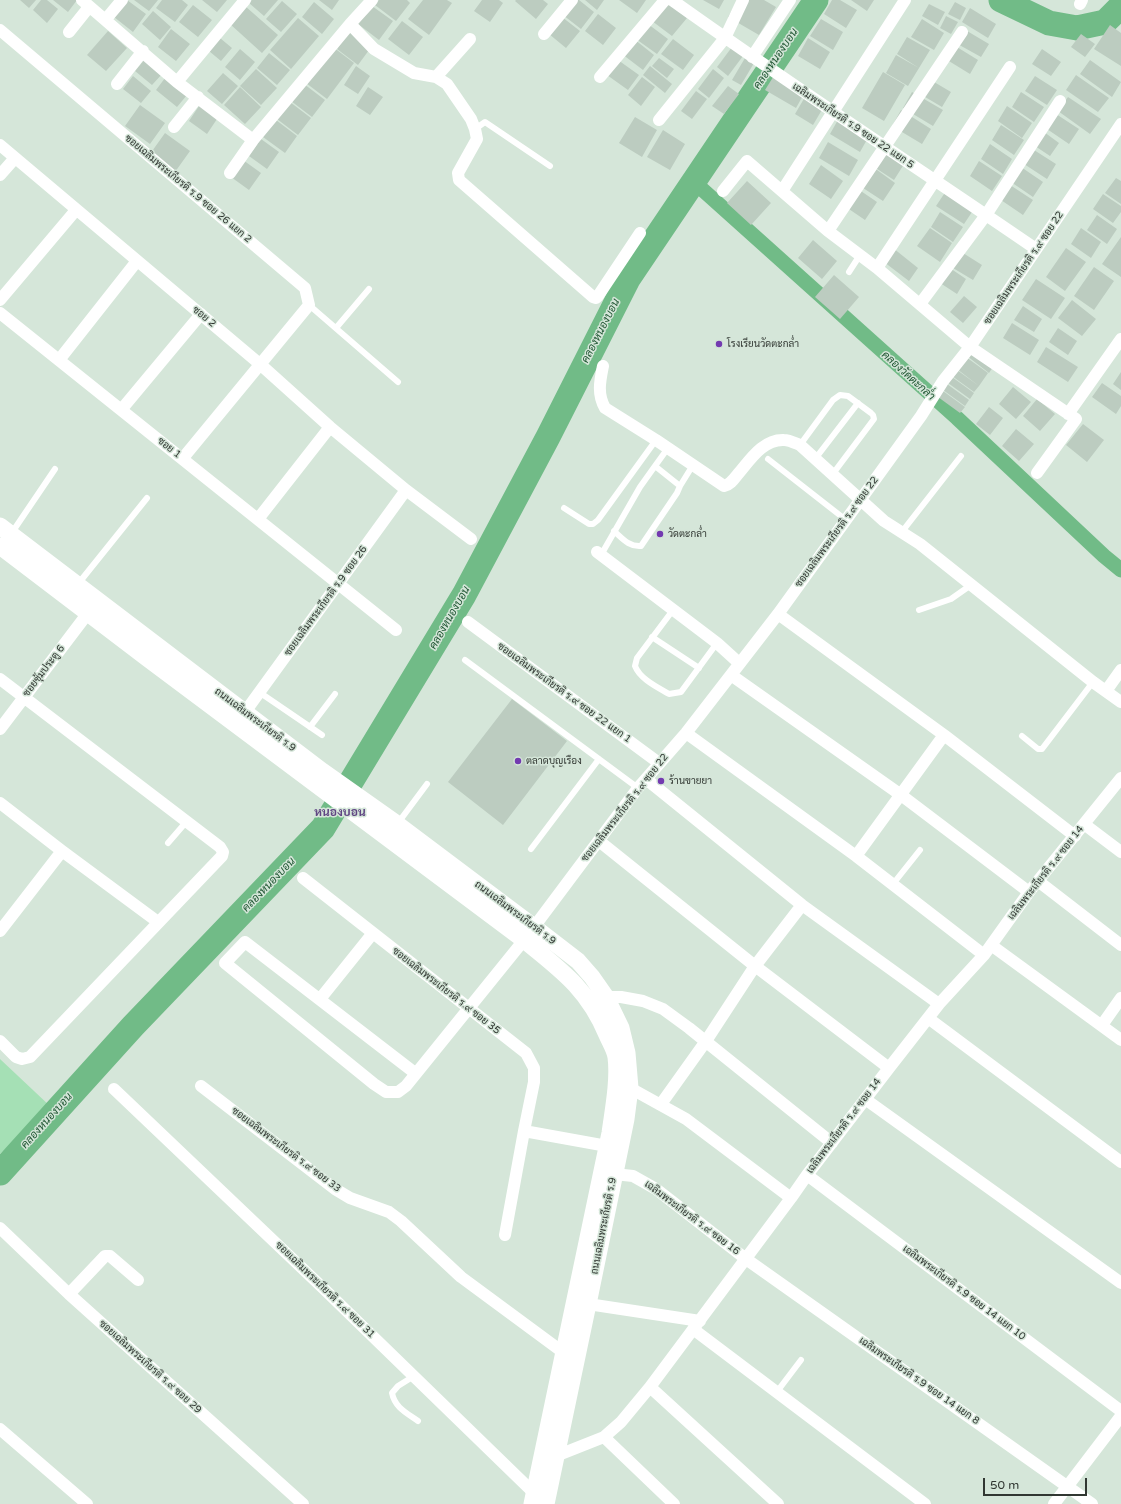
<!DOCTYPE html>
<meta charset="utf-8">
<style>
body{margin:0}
#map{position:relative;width:1121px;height:1504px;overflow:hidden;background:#d5e6d9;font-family:"Varela Round",sans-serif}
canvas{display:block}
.scale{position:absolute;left:983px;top:1478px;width:104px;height:18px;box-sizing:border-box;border:2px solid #313732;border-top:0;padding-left:5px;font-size:12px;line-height:14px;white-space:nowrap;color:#313732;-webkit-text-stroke:3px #d5e6d9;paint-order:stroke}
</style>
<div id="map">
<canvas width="1121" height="1504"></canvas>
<div class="scale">50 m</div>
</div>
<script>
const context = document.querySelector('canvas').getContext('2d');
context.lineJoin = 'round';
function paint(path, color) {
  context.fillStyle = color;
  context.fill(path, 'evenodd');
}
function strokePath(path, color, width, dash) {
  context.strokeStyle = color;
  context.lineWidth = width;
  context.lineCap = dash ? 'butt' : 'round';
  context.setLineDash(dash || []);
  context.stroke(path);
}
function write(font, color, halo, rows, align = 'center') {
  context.font = font + ' "Varela Round",Sarabun,sans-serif';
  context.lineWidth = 3;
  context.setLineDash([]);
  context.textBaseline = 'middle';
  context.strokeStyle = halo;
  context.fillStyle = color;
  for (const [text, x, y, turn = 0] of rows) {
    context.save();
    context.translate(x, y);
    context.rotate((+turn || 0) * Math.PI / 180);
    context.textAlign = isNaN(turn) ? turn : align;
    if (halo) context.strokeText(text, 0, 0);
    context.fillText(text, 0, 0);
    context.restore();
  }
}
paint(new Path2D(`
 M0,1059L51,1107L0,1154Z`), '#a5e0b5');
strokePath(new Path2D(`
 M694,182L957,418L1104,556L1121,570`), '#71bb87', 15);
strokePath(new Path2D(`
 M1001,0L1049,23L1077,28L1105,22L1121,6
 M0,1173L133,1026L323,828L464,595L548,437L628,279L816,0`), '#71bb87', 25);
paint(new Path2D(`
 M20,0H36L29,8Z
 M41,0H47L58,9L47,23L33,10Z
 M53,0H77L68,12Z
 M127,0L146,14L133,32L114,17Z
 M134,0H158L149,11Z
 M162,0H182L188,5L175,22L156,8Z
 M202,0H227L217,12Z
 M252,0H278L264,16L249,3Z
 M319,0H339L332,10Z
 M379,0H407L410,3L396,21L375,5Z
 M423,0H447L452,3L429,35L408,19Z
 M482,0H499L503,3L490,22L474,11Z
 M516,0H543L548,4L536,19L515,1Z
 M576,0H579L594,12L581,29L563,15Z
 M585,0H604L597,10Z
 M619,0H646L637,13Z
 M703,0H724L719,9Z
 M738,0H764L776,7L759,35L728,17Z
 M832,0H840L857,10L846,28L824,14Z
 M851,0H874L867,11Z
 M282,1L297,14L281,32L266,19Z
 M314,2L334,19L322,34L302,17Z
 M667,2L687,18L672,36L652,21Z
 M955,2L966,8L960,20L948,14Z
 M929,4L945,12L938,25L922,16Z
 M193,5L212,20L198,37L179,22Z
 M245,6L278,35L262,53L230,24Z
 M372,6L393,21L379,40L358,24Z
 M970,8L996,24L988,38L962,22Z
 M153,11L171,27L160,40L142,24Z
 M598,14L616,28L603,45L585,31Z
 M946,16L958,22L951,34L940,28Z
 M562,17L580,31L566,48L549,34Z
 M298,18L319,36L291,69L270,50Z
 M821,19L843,32L833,50L810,36Z
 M922,19L944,33L934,50L911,37Z
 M402,21L423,37L409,55L388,39Z
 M648,24L668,39L657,54L636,39Z
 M1110,25L1121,33V66L1094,49Z
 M962,28L989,44L981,57L954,42Z
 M171,29L190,44L176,61L158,47Z
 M351,30L372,46L358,65L337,49Z
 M108,31L127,48L106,71L87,55Z
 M1081,34L1095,44L1085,57L1071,47Z
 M907,37L930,50L919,68L897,54Z
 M220,38L232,48L221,61L209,51Z
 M808,38L830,52L820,69L798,56Z
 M634,39L654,55L643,70L622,54Z
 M673,39L694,55L683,70L661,54Z
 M952,44L978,60L970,74L944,58Z
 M333,47L354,63L327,99L306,83Z
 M732,47L743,56L728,76L717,67Z
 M240,49L255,62L240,80L225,67Z
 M1042,49L1061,62L1051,76L1032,64Z
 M269,53L290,70L277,85L257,68Z
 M896,55L919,68L908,86L886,73Z
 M659,58L674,69L667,78L652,66Z
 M745,58L754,63L741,85L732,80Z
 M145,59L163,73L152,85L135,71Z
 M618,60L639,75L628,90L607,75Z
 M1090,60L1121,82L1112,97L1080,74Z
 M356,66L370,76L358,94L344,85Z
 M650,66L672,84L665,93L643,75Z
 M256,69L277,88L261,105L240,86Z
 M713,69L724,78L709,98L698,89Z
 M883,72L905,85L884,121L862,108Z
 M223,73L238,86L222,104L207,91Z
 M775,74L805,92L796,108L765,90Z
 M1076,75L1109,98L1098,112L1066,90Z
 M133,76L151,91L141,103L123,89Z
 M1035,76L1057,90L1047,105L1025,91Z
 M642,77L655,87L641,106L628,95Z
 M165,78L187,95L177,107L156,90Z
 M929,79L951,92L942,107L920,94Z
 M304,84L325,100L312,117L291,101Z
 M728,86L739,94L724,114L712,106Z
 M240,87L261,107L245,124L224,105Z
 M368,87L383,97L370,115L356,106Z
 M696,91L707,99L692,119L681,111Z
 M912,92L943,110L933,126L903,108Z
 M1021,92L1044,107L1034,122L1012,107Z
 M805,97L823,108L813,125L795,114Z
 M1068,97L1101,119L1090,134L1058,111Z
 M290,102L311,118L298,135L277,119Z
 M201,103L219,116L207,134L189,121Z
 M140,105L165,123L150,144L125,126Z
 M1007,106L1032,123L1022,138L998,121Z
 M901,110L931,129L922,144L892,126Z
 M1056,114L1079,129L1069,144L1047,129Z
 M635,117L657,130L642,157L619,143Z
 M839,118L869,136L860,152L830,134Z
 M276,120L297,136L285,153L263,137Z
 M1001,125L1024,140L1014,155L992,140Z
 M663,130L685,144L670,170L647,157Z
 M1044,132L1059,143L1050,156L1035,146Z
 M165,133L190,151L175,172L150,154Z
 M261,139L279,152L267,169L249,156Z
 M828,142L858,160L849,176L819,158Z
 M990,144L1012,159L1003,174L981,159Z
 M884,146L906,161L894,180L871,165Z
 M1034,150L1056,164L1047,179L1024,164Z
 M243,160L261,173L249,190L231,177Z
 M979,161L1002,176L992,191L970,176Z
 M821,165L843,181L831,199L809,184Z
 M873,167L895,183L883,201L860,186Z
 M1021,167L1043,182L1033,197L1011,182Z
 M1116,178L1121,181V204L1105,193Z
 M747,181L771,203L751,225L727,203Z
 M1010,185L1033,200L1023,215L1001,200Z
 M855,187L877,202L865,220L843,205Z
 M946,191L974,209L964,224L936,206Z
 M1103,194L1121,206V212L1113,223L1093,209Z
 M940,212L963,227L953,242L931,227Z
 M1097,215L1117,229L1107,244L1087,230Z
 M930,228L952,243L940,262L917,246Z
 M1081,228L1101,242L1091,258L1071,244Z
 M1121,237V277L1102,264Z
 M813,240L837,261L822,279L798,258Z
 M893,248L918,268L909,281L884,262Z
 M1066,248L1086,262L1065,291L1046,277Z
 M963,253L982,265L973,280L953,268Z
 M944,264L966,279L957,294L934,279Z
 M1094,267L1114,281L1094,310L1074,296Z
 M834,275L859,297L840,319L815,297Z
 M1036,279L1065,298L1051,319L1022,300Z
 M964,296L977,307L963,323L950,312Z
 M1072,300L1096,319L1082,336L1058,318Z
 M1023,306L1042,319L1034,332L1014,320Z
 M1012,323L1039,340L1030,355L1003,338Z
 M1058,328L1077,341L1068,355L1049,342Z
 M1046,347L1078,367L1068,382L1037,362Z
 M972,350L993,367L989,373L967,356Z
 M966,357L988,373L979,386L957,369Z
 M957,370L979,386L974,392L952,376Z
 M1121,372V390L1113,384Z
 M952,377L974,393L970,399L948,383Z
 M1102,383L1121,396V406L1116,414L1092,397Z
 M947,384L969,400L965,406L943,390Z
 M1013,387L1031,402L1016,419L999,404Z
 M943,391L965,407L960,413L938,397Z
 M1037,399L1055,414L1040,431L1023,416Z
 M989,407L1003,418L990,435L976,424Z
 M1083,424L1104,440L1087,462L1066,445Z
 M1016,429L1034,444L1019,461L1002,446Z
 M512,699L567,741L503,825L448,782Z`), '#bcccc0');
strokePath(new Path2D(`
 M475,129L485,122L550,166
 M849,272L860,255
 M309,305L398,382
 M336,328L369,289
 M800,445L833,400L840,395L848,396L871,413L873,415L874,419L832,475
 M768,459L846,520
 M815,459L858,403
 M655,466L668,448
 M680,486L693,465
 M564,508L589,524H593L598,520L656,440
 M901,533L961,456
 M11,534L55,469
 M601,555L640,487L655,466L680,486L677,493L641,546C629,547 623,539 614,531
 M78,584L147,498
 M673,610L637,658L635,666C640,679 657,687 669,694L681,692L717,643
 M919,610L951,599L971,585
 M652,637L699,668
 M465,660L638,788
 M259,692L322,735
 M310,727L335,694
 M1022,736L1038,749H1042L1093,682
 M398,823L427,784
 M168,843L187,821
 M531,849L599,759
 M893,884L920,850
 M414,1376L398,1386L392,1393C395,1408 407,1413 418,1421
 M776,1393L801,1360`), '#fff', 6);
strokePath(new Path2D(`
 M82,0L177,82L253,140
 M672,0C792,86 915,166 1036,249
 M1080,4L1082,0
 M106,19L122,0
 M350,24L374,49L414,73L436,77L447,84L471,119L475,129L477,139L458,173L459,180L593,297L596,298L598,296L640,233
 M0,30L305,288L309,305L183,458
 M69,32L89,7
 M544,34L572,0
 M752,57L790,0
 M436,77L470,39
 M600,77L665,0
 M177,82L245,0
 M117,84L143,51
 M659,120L725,38L743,0
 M174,127L198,97
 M0,145L261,365L330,427L406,490L471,539
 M230,173L253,140L350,24L372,0
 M0,175L15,158
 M723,191L747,161L828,231L877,268L970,347L1076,419L1037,473
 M782,191L905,0
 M828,231L962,32
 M877,268L1010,67
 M0,300L76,210
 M920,304L986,215L1060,101
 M0,313L396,630
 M59,360L137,261
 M603,366C600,381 597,394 605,408L656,440L724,486C730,485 734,479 738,474C750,460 763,439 784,440C789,440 795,443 800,445L884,521L920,544L1093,682L1121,702
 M121,410L201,314
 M1068,414L1121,339
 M258,519L330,427
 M597,552L717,643L739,663
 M778,614L944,735L1075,836
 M468,622L659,763
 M731,675L901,795L1029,892
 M0,679L220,847L223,852L222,856L30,1057L22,1059L16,1057L0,1041
 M1106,691L1121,670
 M245,712L406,490
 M0,729L88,613
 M686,733L856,856L984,955
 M646,779L802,905L939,1004
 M0,803L62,851L158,922
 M1084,824L1121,852
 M599,841L755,966L889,1068
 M856,856L944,735
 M303,878L526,1053L534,1068V1082L524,1131L505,1235
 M1038,881L1121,945
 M534,927L638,788L686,733L778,614L921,416L943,381L970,347L1121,124
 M0,931L62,851
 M991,945L1121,1040
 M606,997H621L643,1001L663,1009L689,1028L832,1143
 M320,999L373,933
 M928,1018L1121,1162
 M1102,1025L1121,998
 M415,1073L245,942L225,963L374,1084L386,1092H398L406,1086L524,940
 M201,1086L335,1189L350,1198L389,1212L401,1221L461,1277L564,1353
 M630,1088L686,1119L791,1198
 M114,1089L324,1289L534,1493
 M865,1099L1121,1283
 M661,1104L706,1041L755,966L802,905
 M524,1131L607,1146
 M614,1174L633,1176L656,1189L746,1259L1092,1504
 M807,1175L1121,1411
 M0,1228L69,1294L303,1504
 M69,1294L105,1256H110L138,1280
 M588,1304L700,1321
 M693,1329L925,1504
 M650,1387L778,1504
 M0,1429L87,1504
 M604,1437L674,1504
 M556,1456L604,1437L621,1422L650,1387L791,1198L807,1175L889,1068L939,1004L984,955L1029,892L1121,778
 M1054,1504L1121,1416`), '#fff', 12);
strokePath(new Path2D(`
 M0,526L322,771L397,824L534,927L578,961L592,977L606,997L621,1028L627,1053L630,1088L626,1119L588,1304L546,1504
 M0,546L147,658L524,940C561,970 588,989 607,1035C610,1042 615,1050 616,1057C619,1080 613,1111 610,1133L532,1504`), '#fff', 17);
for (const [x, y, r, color] of [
 [719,344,4,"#733ab0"],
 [660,534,4,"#733ab0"],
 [518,761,4,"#733ab0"],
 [661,781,4,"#733ab0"]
]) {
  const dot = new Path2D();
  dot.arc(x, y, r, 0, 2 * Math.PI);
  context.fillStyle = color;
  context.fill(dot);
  strokePath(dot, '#d5e6d9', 1.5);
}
write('10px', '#313732', '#d5e6d9', [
 ["เฉลิมพระเกียรติ ร.9 ซอย 22 แยก 5",853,126,34],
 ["ซอยเฉลิมพระเกียรติ ร.9 ซอย 26 แยก 2",188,189,40],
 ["ซอยเฉลิมพระเกียรติ ร.๙ ซอย 22",1024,268,-56],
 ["ซอย 2",204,317,40],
 ["ซอย 1",169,448,38],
 ["ซอยเฉลิมพระเกียรติ ร.๙ ซอย 22",837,532,-54],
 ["ซอยเฉลิมพระเกียรติ ร.9 ซอย 26",326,601,-54],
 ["ซอยซุ้มประตู 6",44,671,-53],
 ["ซอยเฉลิมพระเกียรติ ร.๙ ซอย 22 แยก 1",564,693,36],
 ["ถนนเฉลิมพระเกียรติ ร.9",255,720,37],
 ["ซอยเฉลิมพระเกียรติ ร.๙ ซอย 22",625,808,-52],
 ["เฉลิมพระเกียรติ ร.๙ ซอย 14",1046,873,-52],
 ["ถนนเฉลิมพระเกียรติ ร.9",515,913,37],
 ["ซอยเฉลิมพระเกียรติ ร.๙ ซอย 35",446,991,38],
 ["เฉลิมพระเกียรติ ร.๙ ซอย 14",844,1126,-53],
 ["ซอยเฉลิมพระเกียรติ ร.๙ ซอย 33",286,1150,37],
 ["เฉลิมพระเกียรติ ร.๙ ซอย 16",692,1218,37],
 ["ถนนเฉลิมพระเกียรติ ร.9",604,1226,-79],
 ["ซอยเฉลิมพระเกียรติ ร.๙ ซอย 31",325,1290,44],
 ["เฉลิมพระเกียรติ ร.9 ซอย 14 แยก 10",964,1293,37],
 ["ซอยเฉลิมพระเกียรติ ร.๙ ซอย 29",150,1367,42],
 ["เฉลิมพระเกียรติ ร.9 ซอย 14 แยก 8",919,1381,35]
]);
write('10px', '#313732', '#d5e6d9', [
 ["โรงเรียนวัดตะกล่ำ",727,344],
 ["วัดตะกล่ำ",668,534],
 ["ตลาดบุญเรือง",526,761],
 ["ร้านขายยา",669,781]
], 'left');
write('italic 11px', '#205633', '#d5e6d9', [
 ["คลองหนองบอน",776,59,-56],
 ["คลองหนองบอน",601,331,-63],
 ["คลองวัดตะกล่ำ",908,376,42],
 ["คลองหนองบอน",450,618,-60],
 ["คลองหนองบอน",269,885,-46],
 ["คลองหนองบอน",47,1121,-48]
]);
write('bold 12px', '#604683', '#d5e6d9', [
 ["หนองบอน",340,813]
]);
</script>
